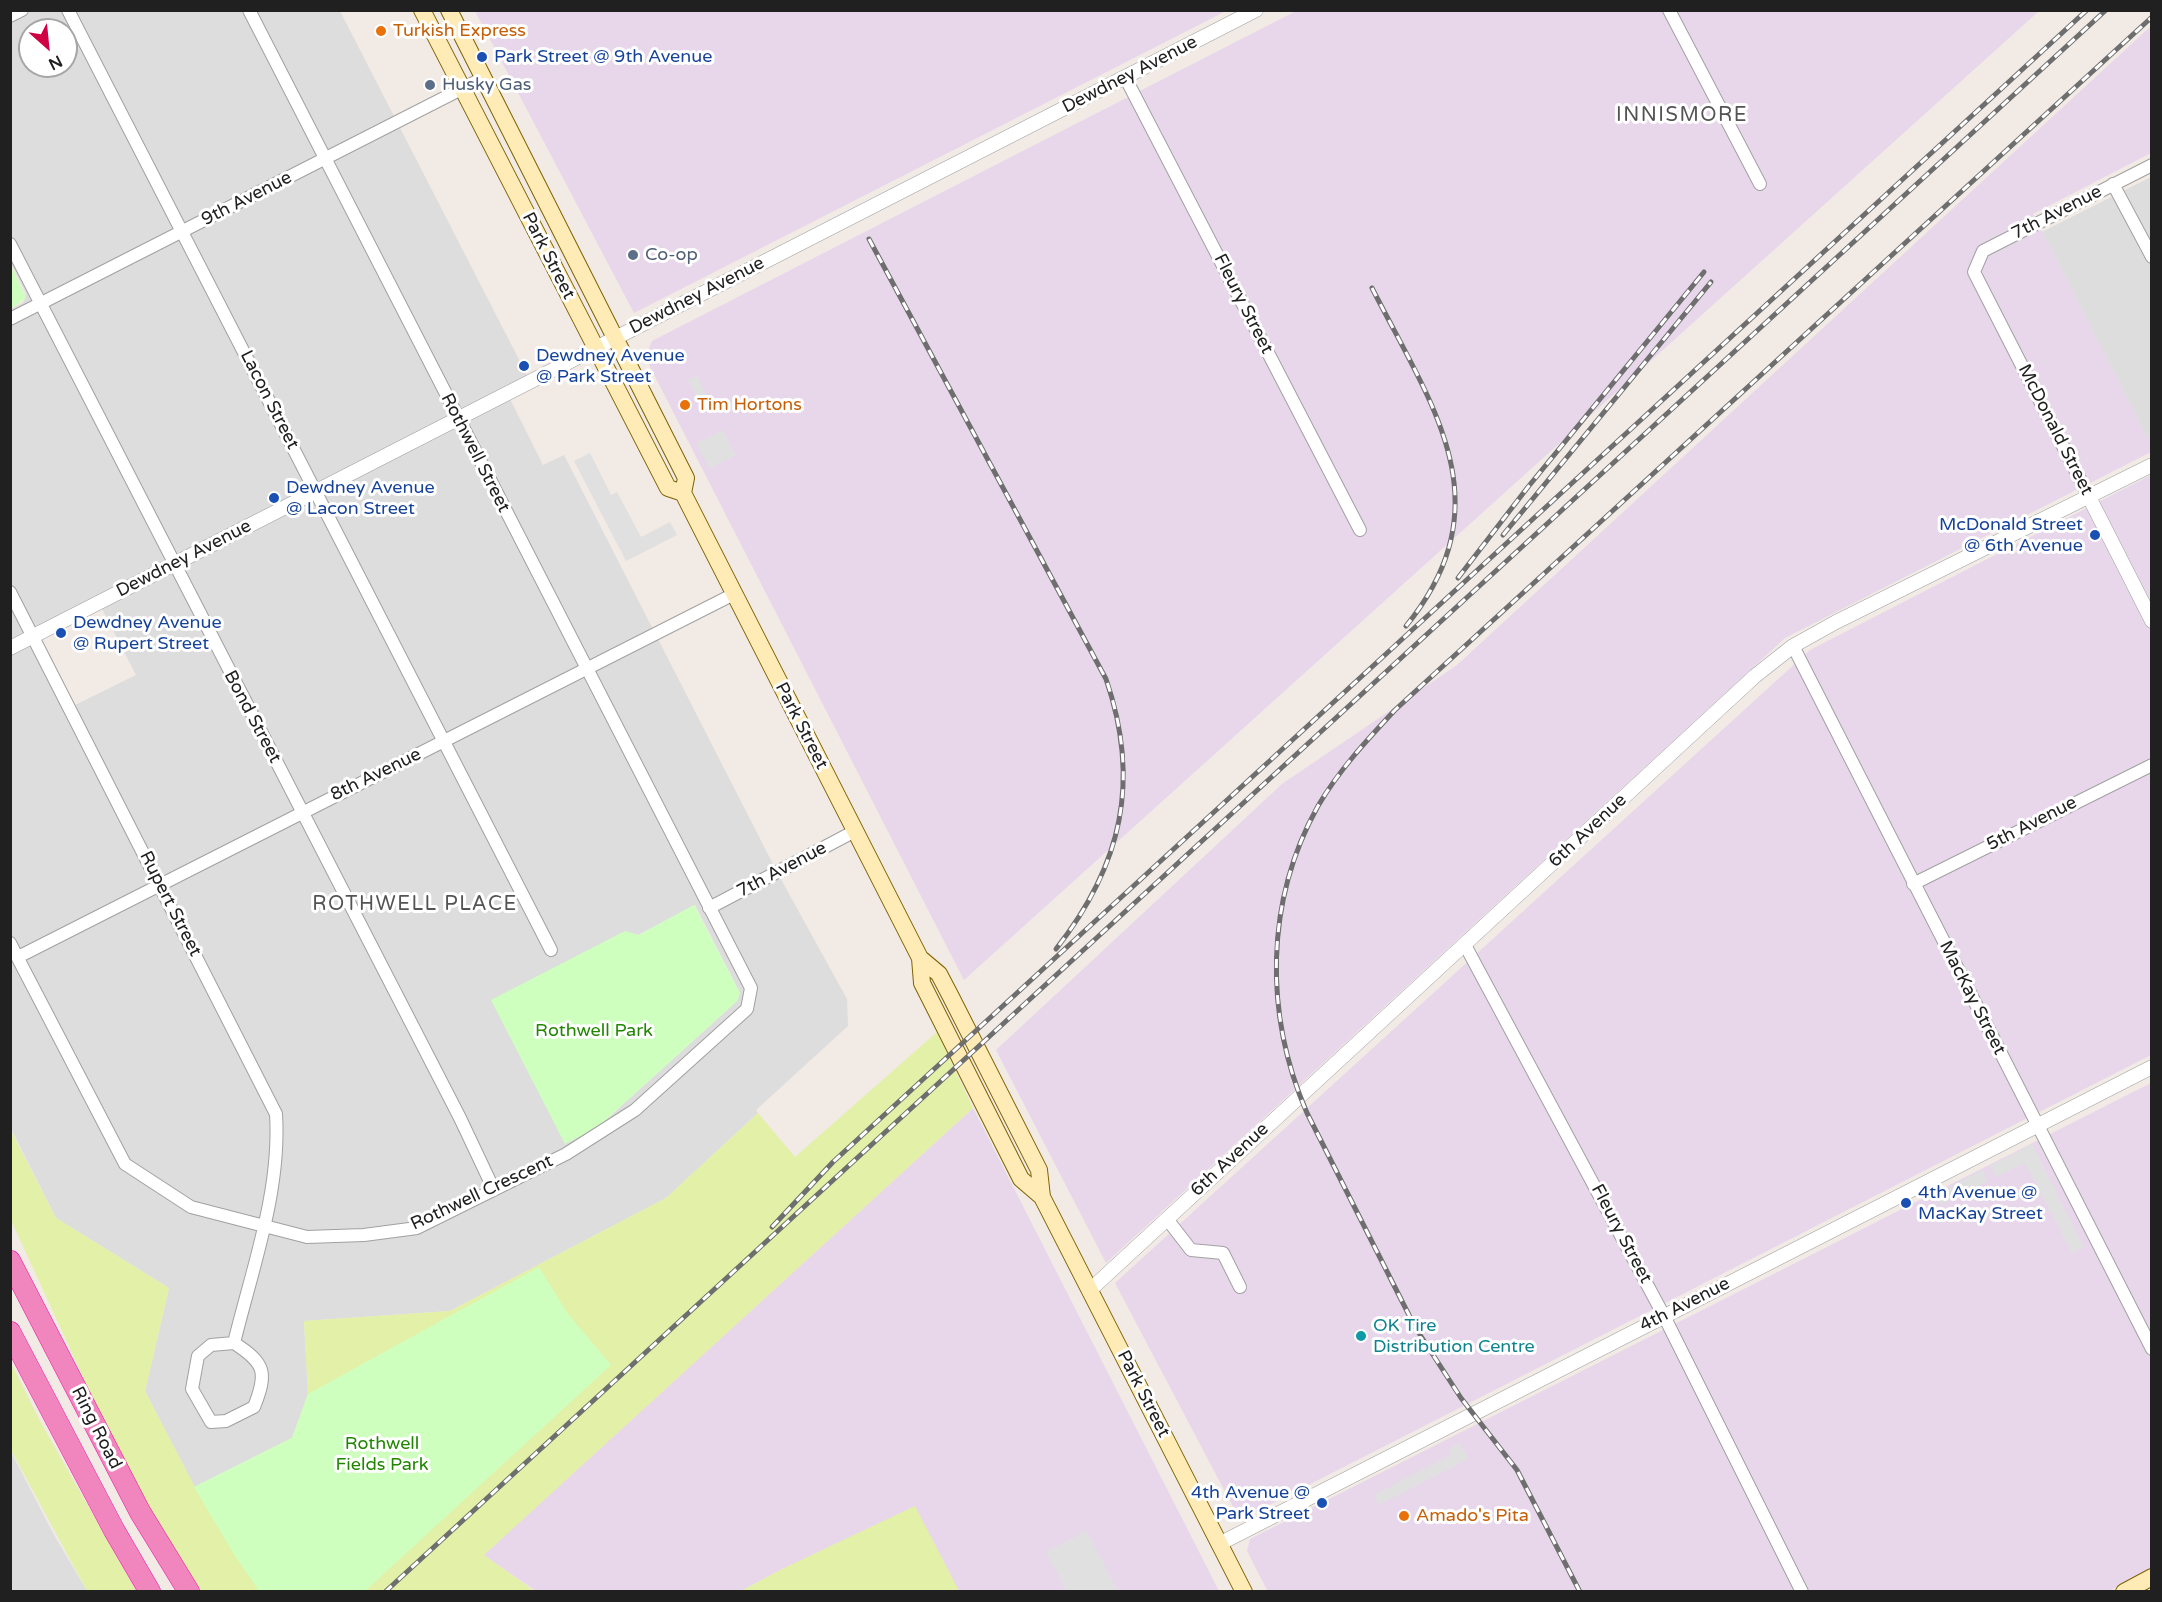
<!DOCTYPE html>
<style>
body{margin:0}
#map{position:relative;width:2162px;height:1602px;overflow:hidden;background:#f1eae5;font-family:"Varela Round",sans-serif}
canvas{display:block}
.frame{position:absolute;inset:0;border:12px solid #202020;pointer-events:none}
.north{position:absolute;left:18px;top:18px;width:60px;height:60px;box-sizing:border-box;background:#fff;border:2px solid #a6a6a6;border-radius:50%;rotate:153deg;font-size:16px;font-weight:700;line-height:24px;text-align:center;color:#202020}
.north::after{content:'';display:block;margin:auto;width:21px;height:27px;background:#d00044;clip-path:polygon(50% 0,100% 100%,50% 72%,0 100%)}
</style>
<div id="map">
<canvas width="2162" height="1602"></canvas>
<div class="frame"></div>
<div class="north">N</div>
</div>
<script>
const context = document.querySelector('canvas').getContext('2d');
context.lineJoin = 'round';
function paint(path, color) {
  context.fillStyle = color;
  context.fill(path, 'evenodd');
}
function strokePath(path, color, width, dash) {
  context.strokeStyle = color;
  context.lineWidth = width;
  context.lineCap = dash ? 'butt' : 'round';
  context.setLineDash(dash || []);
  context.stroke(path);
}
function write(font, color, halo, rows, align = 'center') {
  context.font = font + ' "Varela Round",sans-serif';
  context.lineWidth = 6;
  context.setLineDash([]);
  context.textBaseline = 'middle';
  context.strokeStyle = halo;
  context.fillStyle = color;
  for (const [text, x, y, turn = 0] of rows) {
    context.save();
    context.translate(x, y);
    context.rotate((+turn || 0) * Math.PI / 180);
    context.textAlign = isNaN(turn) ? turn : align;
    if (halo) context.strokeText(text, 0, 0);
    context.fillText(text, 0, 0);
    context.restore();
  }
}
paint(new Path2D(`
 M11,11H340L530,381L507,393L543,465L564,455L777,872L847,999L848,1026L756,1110L758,1113L666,1198L450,1311L304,1321L308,1394L292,1438L194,1487L145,1391L169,1288L56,1218L11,1129L10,309L23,303L26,294L11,263ZM30,30H66V66H30ZM99,603L136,675L69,708L33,637ZM695,905L740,993L737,1001L598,1127L638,935Z
 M2151,177V446L2042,232Z
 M10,1450L53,1533L87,1591H11Z`), '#dedddd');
paint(new Path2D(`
 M475,11H1226L634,313Z
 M1296,11H2039L964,980L645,357L652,341Z
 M2151,26V153L2033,214L2151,445V452L1785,638L1106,1263L996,1050L1282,784L1457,665Z
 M2151,475V1055L1240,1520L1115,1283L1810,650Z
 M2151,1083V1569L2108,1592H1268L1247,1551L1250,1539Z
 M973,1108L1219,1591H954L958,1589L784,1568L741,1591H536L483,1555Z`), '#e8d7eb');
paint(new Path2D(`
 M937,1032L973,1108L484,1555L536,1592L201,1591L150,1509L103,1421L11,1220L10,1129L56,1218L169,1288L145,1391L195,1487L292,1438L308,1394L304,1321L450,1311L666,1198L758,1113L795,1157Z
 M11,1363L40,1421L136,1591H87L11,1450Z
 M915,1506L958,1589L954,1591H741L784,1568Z`), '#e3f0a7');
paint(new Path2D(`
 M10,263L26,298L11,309H10Z
 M694,905L740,993L737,1001L598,1127L565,1144L491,1000L625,931L639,935Z
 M539,1267L568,1314L611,1365L365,1591H259L235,1556L194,1487L292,1438L308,1394Z`), '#cfffbf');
paint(new Path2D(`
 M697,375L712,408L704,412L688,380Z
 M723,430L736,455L709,469L696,443Z
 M590,453L611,495L617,492L641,537L670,522L677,535L626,561L574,461Z
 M2032,1144L2084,1247L2072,1253L2025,1163L1996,1177L1990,1166Z
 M1983,1170L1988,1181L1941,1205L1935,1194Z
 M1460,1443L1468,1459L1379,1505L1374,1495L1451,1455L1448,1449Z
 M1087,1531L1118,1591H1066L1046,1552Z`), '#e0e0e0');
const minor = new Path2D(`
 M68,10L551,950
 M1669,10L1760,184
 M10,16L22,10
 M1125,77L1360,530
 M2113,184L2152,257
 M10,244L460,1118L494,1190
 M10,319L483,78
 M2089,497L1974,272L1983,251L2152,165
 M10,592L276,1114C281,1191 252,1269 234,1343
 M1793,646L2152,1349
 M1913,884L2152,765
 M709,908L855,831
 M10,943L125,1164L191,1207L307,1237L364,1235L417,1228L566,1154L635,1110L747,1009L751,988L249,10
 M1465,945L1664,1316L1802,1592
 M18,957L734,594
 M1167,1219L1191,1250L1223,1253L1240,1287
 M234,1343C265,1363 268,1372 254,1407L226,1421L211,1422L192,1389L198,1356L211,1345Z`);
const tertiary = new Path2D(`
 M2089,497L2152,621
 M10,648L1256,10
 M1089,1291L1755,676L1793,646L1836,622L2152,465
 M1219,1544L2152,1067`);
const secondary = new Path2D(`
 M422,10L668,488L683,493
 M449,10L686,478L683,493L920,958L922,983L1021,1179L1042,1197
 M920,958L939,974L950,995L1039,1170L1042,1197L1244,1592
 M2124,1592L2152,1577`);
const motorway = new Path2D(`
 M10,1261L140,1512L189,1592
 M10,1332L114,1530L150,1592`);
strokePath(minor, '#a1a1a1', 14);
strokePath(tertiary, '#a1a1a1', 15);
strokePath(secondary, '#7e6200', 18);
strokePath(motorway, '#ed15a6', 22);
strokePath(minor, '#fff', 12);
strokePath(tertiary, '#fff', 14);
strokePath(secondary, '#ffebb6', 16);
strokePath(motorway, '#f086bd', 21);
const rail = new Path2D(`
 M869,239L1106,679C1141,781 1122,865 1056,949
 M1372,288C1432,406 1506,503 1406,626
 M1503,535L1711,282
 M1458,578L1528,487L1704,272
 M772,1227L833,1162L2087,10
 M385,1592L2106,10
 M1580,1592L1517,1470L1461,1398L1415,1327L1307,1113C1264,1014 1265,901 1318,806C1339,770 1367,740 1395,710L2152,17`);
strokePath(rail, '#6e6e6e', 5);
strokePath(rail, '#fff', 3, [9]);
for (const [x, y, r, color] of [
 [381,31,6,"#e8710a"],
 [482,57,6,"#1a4fb4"],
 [430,85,6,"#5c6f8a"],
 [633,255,6,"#5c6f8a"],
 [524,366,6,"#1a4fb4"],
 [685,405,6,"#e8710a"],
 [274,498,6,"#1a4fb4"],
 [2095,535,6,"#1a4fb4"],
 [61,633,6,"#1a4fb4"],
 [1906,1203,6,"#1a4fb4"],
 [1361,1336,6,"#0f9aa8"],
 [1322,1503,6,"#1a4fb4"],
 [1404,1516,6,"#e8710a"]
]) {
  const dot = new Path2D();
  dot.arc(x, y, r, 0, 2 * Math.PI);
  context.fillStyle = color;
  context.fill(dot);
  strokePath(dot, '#fff', 2);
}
write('18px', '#c56008', '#fff', [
 ["Turkish Express",393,31],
 ["Tim Hortons",697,405],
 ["Amado's Pita",1416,1516]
], 'left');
write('18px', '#164399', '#fff', [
 ["Park Street @ 9th Avenue",494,57],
 ["Dewdney Avenue",536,356],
 ["@ Park Street",536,377],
 ["Dewdney Avenue",286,488],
 ["@ Lacon Street",286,509],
 ["McDonald Street",2083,525,"right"],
 ["@ 6th Avenue",2083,546,"right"],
 ["Dewdney Avenue",73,623],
 ["@ Rupert Street",73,644],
 ["4th Avenue @",1918,1193],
 ["MacKay Street",1918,1214],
 ["4th Avenue @",1310,1493,"right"],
 ["Park Street",1310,1514,"right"]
], 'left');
write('18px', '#202020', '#fff', [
 ["Dewdney Avenue",1130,75,-27],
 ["9th Avenue",247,199,-27],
 ["7th Avenue",2057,213,-27],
 ["Park Street",548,256,63],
 ["Dewdney Avenue",697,296,-27],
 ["Fleury Street",1243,304,63],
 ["Lacon Street",269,400,63],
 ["McDonald Street",2055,430,63],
 ["Rothwell Street",475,453,63],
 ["Dewdney Avenue",184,559,-27],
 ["Bond Street",252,717,62],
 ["Park Street",801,726,63],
 ["8th Avenue",376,775,-26],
 ["5th Avenue",2032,824,-27],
 ["6th Avenue",1588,831,-43],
 ["7th Avenue",782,870,-28],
 ["Rupert Street",170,904,63],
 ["MacKay Street",1972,998,63],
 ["6th Avenue",1230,1160,-43],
 ["Rothwell Crescent",482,1193,-25],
 ["Fleury Street",1621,1234,62],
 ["4th Avenue",1685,1305,-27],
 ["Park Street",1143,1394,63],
 ["Ring Road",96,1428,63]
]);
write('18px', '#4e5e75', '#fff', [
 ["Husky Gas",442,85],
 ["Co-op",645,255]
], 'left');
write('18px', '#218601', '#fff', [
 ["Rothwell Park",594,1031],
 ["Rothwell",382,1444],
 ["Fields Park",382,1465]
]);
write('18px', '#0d838f', '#fff', [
 ["OK Tire",1373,1326],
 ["Distribution Centre",1373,1347]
], 'left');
context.letterSpacing = '1.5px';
write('20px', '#535353', '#fff', [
 ["INNISMORE",1682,116],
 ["ROTHWELL PLACE",415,905]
]);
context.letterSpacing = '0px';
</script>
